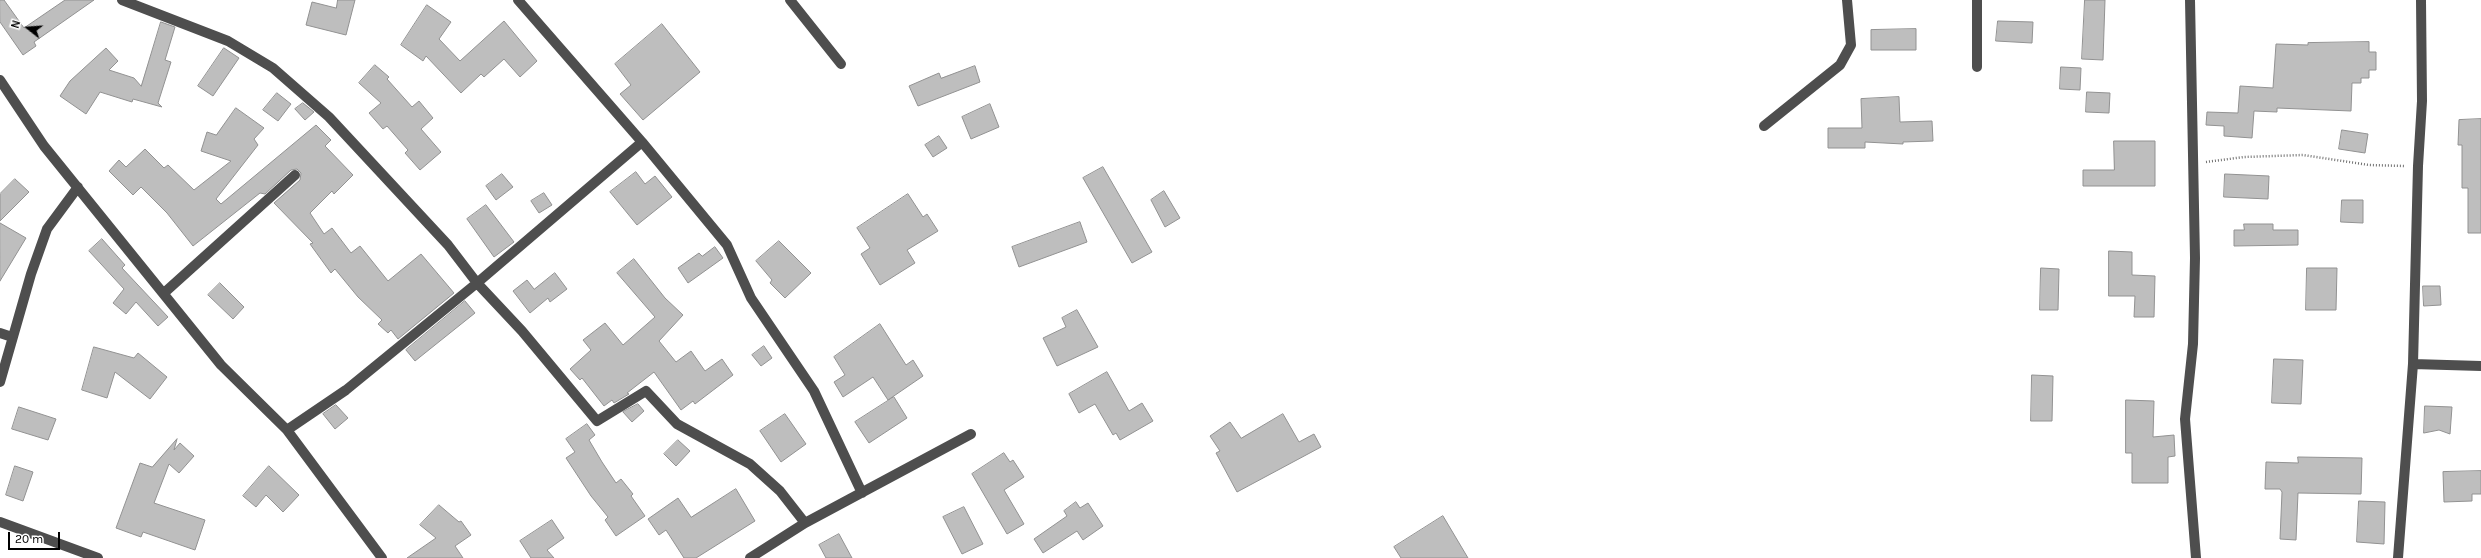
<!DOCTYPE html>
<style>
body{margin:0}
#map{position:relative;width:2481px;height:558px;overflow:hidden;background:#fff;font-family:Karla,sans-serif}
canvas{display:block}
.north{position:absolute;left:8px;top:8px;width:40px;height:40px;-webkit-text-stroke:3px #fff;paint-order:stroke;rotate:287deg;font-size:11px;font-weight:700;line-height:16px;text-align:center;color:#000}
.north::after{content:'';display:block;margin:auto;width:14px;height:18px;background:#000;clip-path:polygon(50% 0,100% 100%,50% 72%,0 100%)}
.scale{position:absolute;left:8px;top:532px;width:52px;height:18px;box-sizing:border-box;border:2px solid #000;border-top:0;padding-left:5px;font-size:12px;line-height:14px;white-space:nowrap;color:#000;-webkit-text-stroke:3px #fff;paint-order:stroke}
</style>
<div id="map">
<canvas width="2481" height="558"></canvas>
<div class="north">N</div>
<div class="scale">20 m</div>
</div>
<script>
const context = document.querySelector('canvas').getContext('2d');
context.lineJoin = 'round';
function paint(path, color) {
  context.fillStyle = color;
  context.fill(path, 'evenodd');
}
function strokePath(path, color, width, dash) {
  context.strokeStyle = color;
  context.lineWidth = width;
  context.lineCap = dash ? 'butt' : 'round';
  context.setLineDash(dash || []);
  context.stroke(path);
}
const building = new Path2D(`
 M0,0H4L24,28L65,0H94L34,42L36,46L23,55L0,22Z
 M338,0H355L346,35L306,25L312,2L336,8Z
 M2085,0H2105L2103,60L2082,59Z
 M427,5L451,22L439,39L460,61L504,21L537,61L520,77L504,59L484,77L481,74L461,93L426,56L423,61L401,45Z
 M1998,21L2033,22L2032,43L1996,41Z
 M161,22L175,27L165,60L171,62L158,103L162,107L133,99L132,102L100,92L86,114L60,96L70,81L106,48L118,61L109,70L134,78L141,86Z
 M662,24L700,72L643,120L620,94L631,85L615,64Z
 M1916,29V50H1871V30Z
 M2369,42V52H2376V70H2369V78H2361V83H2352L2351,111L2277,108V112L2254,111L2252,138L2224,136V126L2206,125L2207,112L2238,113L2240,86L2273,88L2276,44L2308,45V43Z
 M224,48L239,58L213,96L198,86Z
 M375,65L389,77L387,79L412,107L419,101L433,118L421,129L441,152L420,170L405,153L408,150L387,126L383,129L369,113L381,103L359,83Z
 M975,66L980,82L918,106L909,86L939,73L941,78Z
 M2061,67L2081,68L2080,90L2060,89Z
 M2087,92L2110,93L2109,113L2086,112Z
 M277,93L291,104L278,121L263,110Z
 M1899,97L1900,122L1932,121L1933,141L1903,142V144L1865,142V148H1828V128H1862L1861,99Z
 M303,103L314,112L305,120L295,109Z
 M990,104L999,127L971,139L962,117Z
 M236,108L264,128L254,139L258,145L216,199L221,204L316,125L331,140L325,146L353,175L334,194L332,191L310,213L324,234L332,228L351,253L360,246L388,281L421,254L454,293L398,339L391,330L388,333L378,324L382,320L358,297L335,269L331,273L310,244L313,243L274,203L300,180L301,173L297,169L291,170L265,194L260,193L193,246L167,213L141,187L133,195L109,171L119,160L126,167L145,149L164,168L168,165L194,190L231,161L201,151L207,132L216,135Z
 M2481,119V233H2468V188H2462V145H2458L2459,120Z
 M2342,130L2368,134L2365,153L2339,149Z
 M939,136L947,148L933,157L925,145Z
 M2114,141H2155V186H2083V170H2114Z
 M1103,167L1152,252L1132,263L1083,178Z
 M636,172L645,184L655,176L672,197L637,225L610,192Z
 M502,174L513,187L496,200L486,186Z
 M2225,174L2269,176L2268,199L2224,197Z
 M15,179L29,192L0,221V194Z
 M1164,191L1180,218L1165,227L1151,200Z
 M544,193L552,205L539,213L531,201Z
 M908,194L923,217L927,214L938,231L907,250L915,263L880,285L861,254L870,248L857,228Z
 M2342,200H2363V223L2341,222Z
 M486,205L514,242L494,257L467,219Z
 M1080,222L1087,242L1019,267L1012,247Z
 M0,223L26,238L0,281Z
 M2244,224H2273V230H2298V245L2234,246V230H2244Z
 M102,239L125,265L122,268L168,317L158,326L136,302L126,314L113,303L124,289L89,251Z
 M779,241L811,273L785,298L770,283L772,280L756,261Z
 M715,247L723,258L688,283L678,268L699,253L702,256Z
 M2109,251L2132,252V275L2155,276L2154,317H2134L2135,296H2109Z
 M634,259L665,298L683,315L659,341L676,362L691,351L705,371L722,359L733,375L695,404L693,401L681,410L654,372L627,393L629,394L614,403L612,400L604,406L582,378L580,380L570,369L591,350L583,340L605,323L623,345L655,317L617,273Z
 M2041,268L2059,269L2058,310H2040Z
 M2307,268H2337L2336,310H2306Z
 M555,273L567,289L550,302L548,298L530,313L513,291L527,280L534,289Z
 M220,283L244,307L233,319L208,295Z
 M2423,286H2440L2441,305L2424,306Z
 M465,301L475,313L415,361L406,350Z
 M1077,310L1098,347L1057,366L1043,338L1066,327L1062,318Z
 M880,324L906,365L913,360L923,376L888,400L873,377L843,397L834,382L845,375L834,357Z
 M764,346L772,358L761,366L752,355Z
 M94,347L134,358L138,353L167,377L150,399L115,372L107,398L82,390Z
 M2274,359L2303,360L2301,404L2272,403Z
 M1107,372L1129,411L1142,403L1153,421L1120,440L1116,433L1113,435L1095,404L1079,413L1069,394Z
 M2032,375L2053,376L2052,421H2031Z
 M894,397L907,418L869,443L855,422Z
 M2126,400L2154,401L2153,437L2174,435L2175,456L2168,457V483H2132V453H2126Z
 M638,404L644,411L632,422L623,412Z
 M336,405L348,418L335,429L323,414Z
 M2425,406L2452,407L2450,434L2439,430L2424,433Z
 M19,407L56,419L48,440L12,429Z
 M785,414L806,444L781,462L760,431Z
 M1283,414L1299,442L1314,434L1321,447L1237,492L1216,453L1220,451L1210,436L1230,422L1241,438Z
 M587,424L595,435L589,440L602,462L616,483L621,479L633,494L631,496L645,516L616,536L605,520L608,517L591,496L566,458L575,452L566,439Z
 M177,439L174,450L180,443L194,456L179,473L169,464L154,503L205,520L195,550L143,532L141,537L116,528L140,463L152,467Z
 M678,440L690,451L676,466L664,454Z
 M1004,453L1010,462L1013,460L1024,477L1004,490L1024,524L1007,534L972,474Z
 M2298,457L2362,458L2361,494L2298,493L2296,540L2280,539L2282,492L2280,489H2265L2266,462L2298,463Z
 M15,466L33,472L23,501L6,495Z
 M269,466L299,495L283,512L266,495L256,507L243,496Z
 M2481,471V494H2472V501L2444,502L2443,472Z
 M736,489L755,521L696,558H684L666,530L659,535L648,519L678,498L691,517Z
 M2359,501L2385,502L2384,544L2357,542Z
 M1076,502L1080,508L1088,503L1103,526L1083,540L1077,531L1043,553L1034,539L1067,516L1064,511Z
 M439,505L459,522L461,521L471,535L455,546L463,558H407L436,538L420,525Z
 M964,507L983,544L962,554L943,517Z
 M1443,516L1468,558H1401L1394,547Z
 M552,520L564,538L547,550L554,558H531L520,541Z
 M839,534L852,558H826L819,545Z`);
paint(building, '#bebebe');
strokePath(building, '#929292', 1);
strokePath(new Path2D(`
 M2206,162L2244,157L2303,155L2369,165L2405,166`), '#707070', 2.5, [1, 2]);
strokePath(new Path2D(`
 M122,0L228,41L273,68L329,117L448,245L477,283L522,331L597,421L646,391L677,424L750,464L780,491L805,523
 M518,0L642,142L727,245L751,298L814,391L862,493
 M790,0L841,64
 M2190,0L2195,258L2193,344L2185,419L2196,558
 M1977,67V0
 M0,80L44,146L221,365L287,430L382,558
 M1764,126L1840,65L1851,45L1847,0
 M164,293L295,175
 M0,333L12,337
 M2413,364L2481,366
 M0,382L31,274L47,229L78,187
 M287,430L346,390L477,283L642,142
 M0,522L98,558
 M750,558L805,523L971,434
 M2398,558L2413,364L2418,166L2422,101L2421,0`), '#4e4e4e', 10);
</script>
